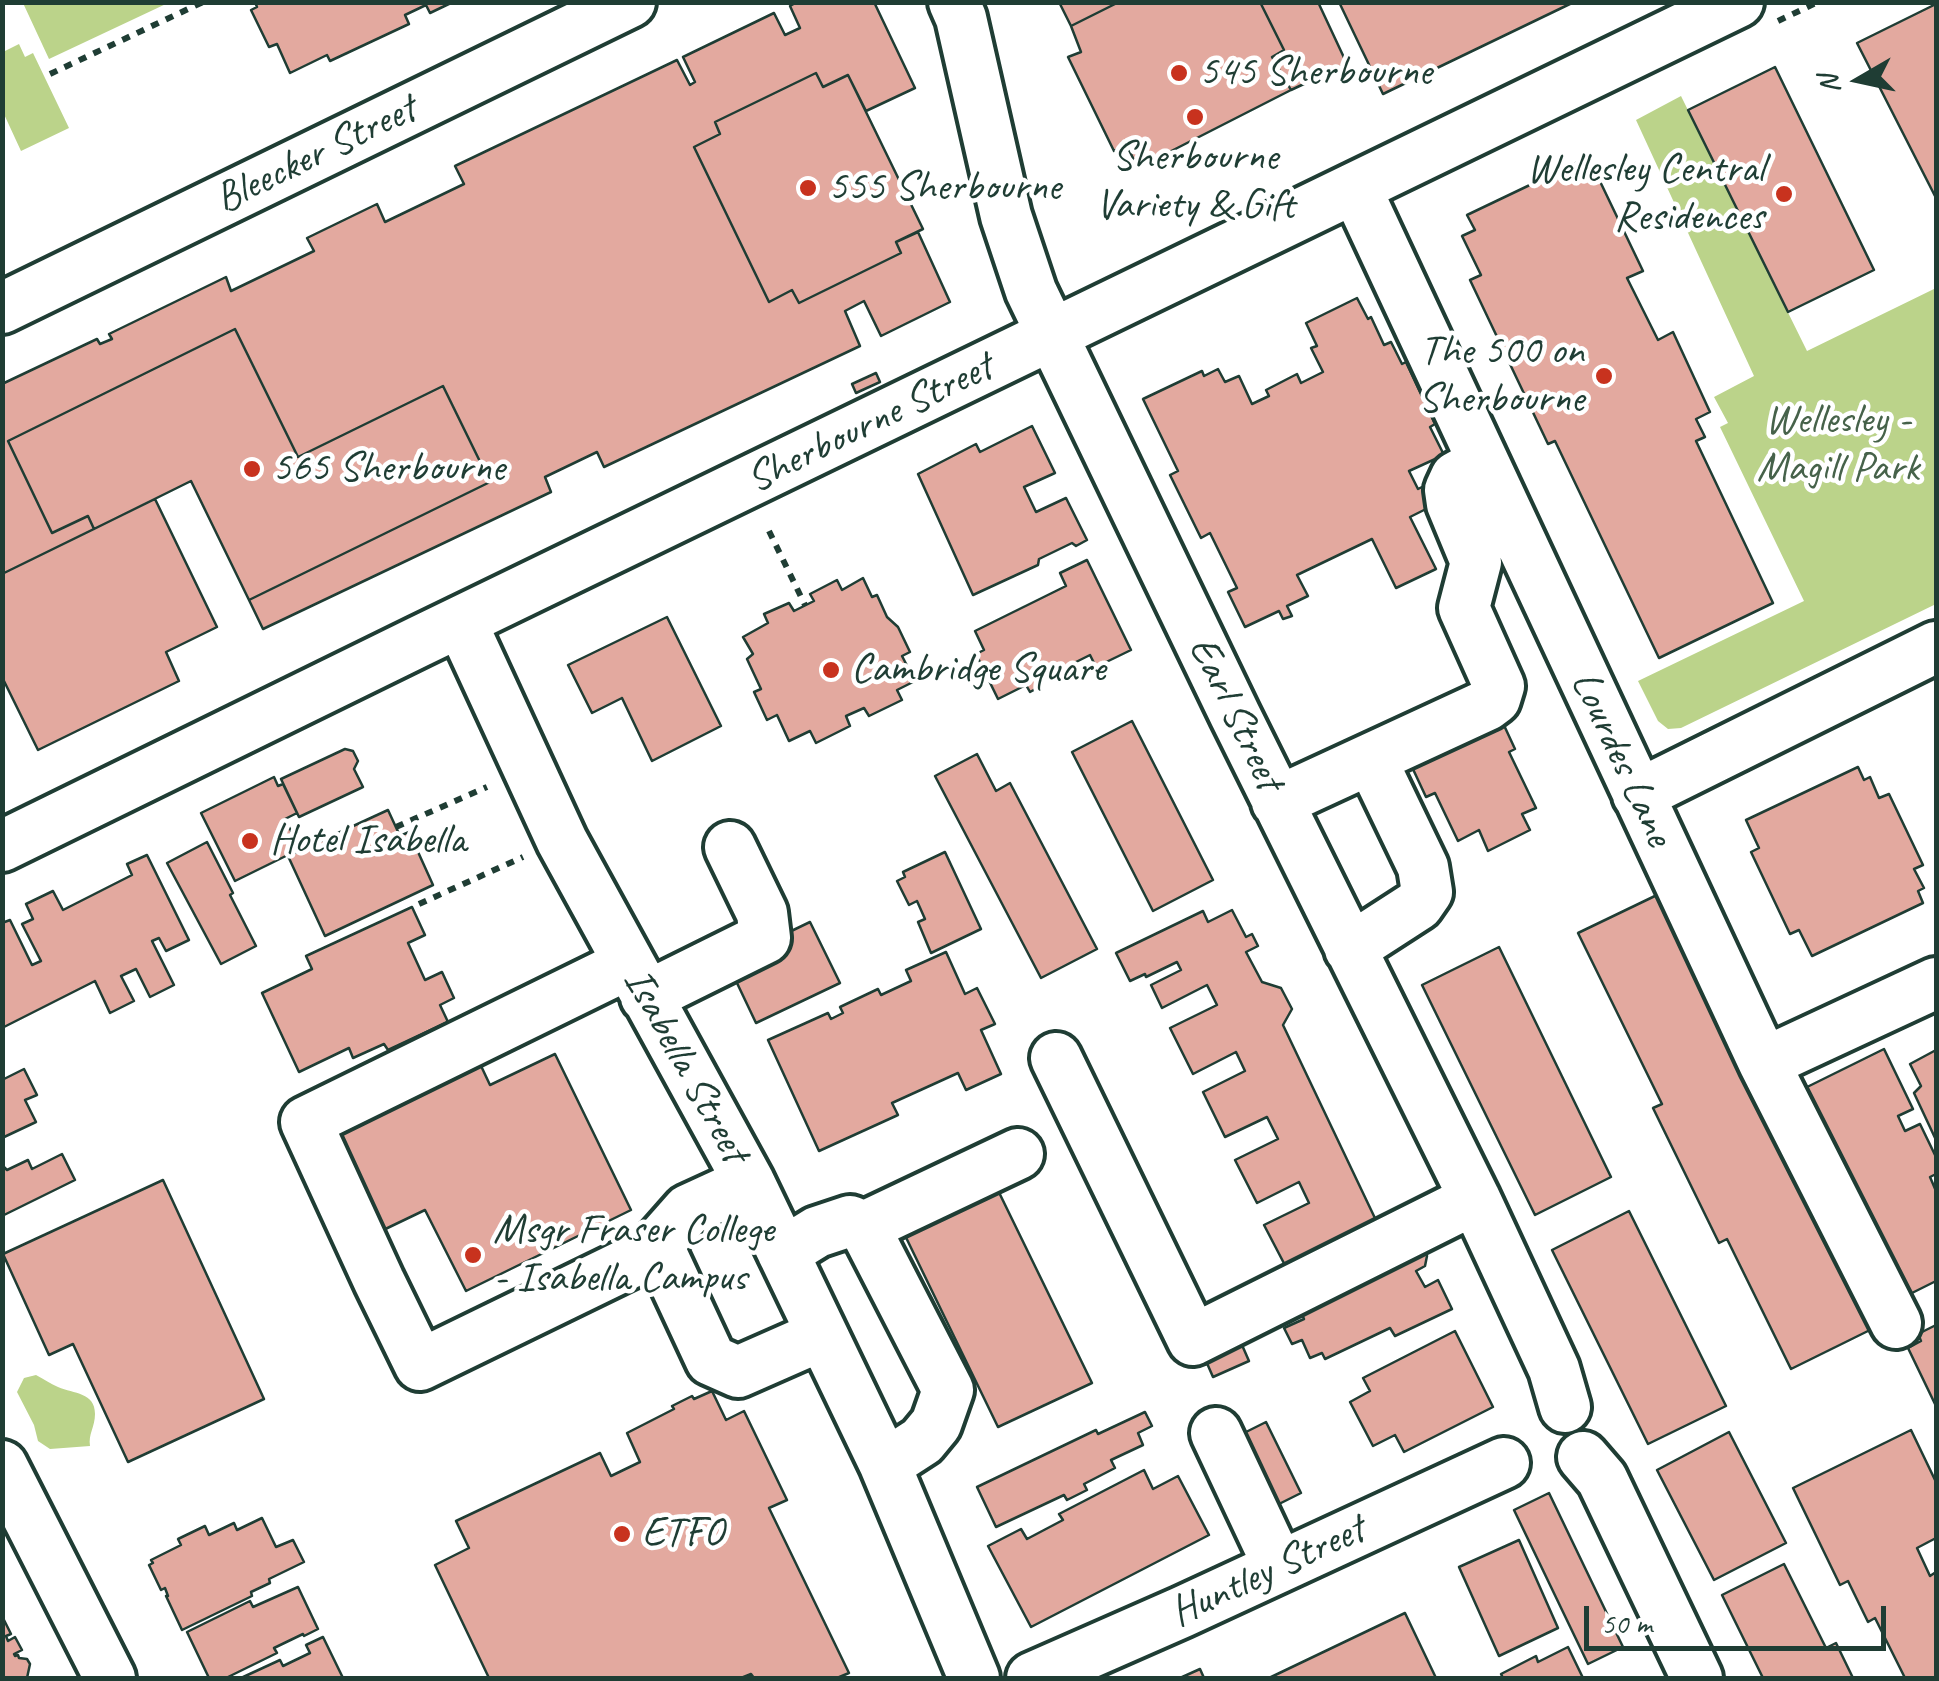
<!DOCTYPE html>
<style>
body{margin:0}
#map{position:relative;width:1939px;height:1681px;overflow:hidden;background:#fff;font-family:Caveat,sans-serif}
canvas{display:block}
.frame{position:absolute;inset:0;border:5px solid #1f3d34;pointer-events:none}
.north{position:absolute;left:1809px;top:30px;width:100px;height:100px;-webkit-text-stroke:8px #fff;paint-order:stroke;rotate:261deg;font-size:28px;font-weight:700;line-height:40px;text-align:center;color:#1f3d34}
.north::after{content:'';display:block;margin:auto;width:35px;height:45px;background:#1f3d34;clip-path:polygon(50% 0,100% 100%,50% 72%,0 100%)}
.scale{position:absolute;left:1584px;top:1606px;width:302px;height:45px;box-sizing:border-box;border:5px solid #1f3d34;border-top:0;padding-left:12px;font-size:30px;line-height:35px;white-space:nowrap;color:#1f3d34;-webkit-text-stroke:8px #fff;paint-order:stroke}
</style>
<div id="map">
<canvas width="1939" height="1681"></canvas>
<div class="frame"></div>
<div class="north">N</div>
<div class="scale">50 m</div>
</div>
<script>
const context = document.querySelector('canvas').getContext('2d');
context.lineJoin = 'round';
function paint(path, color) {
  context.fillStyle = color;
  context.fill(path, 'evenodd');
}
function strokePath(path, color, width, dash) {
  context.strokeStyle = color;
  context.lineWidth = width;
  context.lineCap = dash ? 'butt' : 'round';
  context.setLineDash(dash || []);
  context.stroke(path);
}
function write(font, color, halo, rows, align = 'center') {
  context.font = font + ' Caveat,sans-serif';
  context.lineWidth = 9;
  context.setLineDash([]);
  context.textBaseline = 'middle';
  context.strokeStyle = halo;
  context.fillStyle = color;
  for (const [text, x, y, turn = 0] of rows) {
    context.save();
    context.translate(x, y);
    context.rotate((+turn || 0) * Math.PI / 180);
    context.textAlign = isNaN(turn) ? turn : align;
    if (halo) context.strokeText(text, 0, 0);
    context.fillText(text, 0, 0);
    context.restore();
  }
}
paint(new Path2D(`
 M23,3H168L49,59Z
 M19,44L25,57L33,53L69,128L21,151L3,112V52Z
 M1681,96L1807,351L1936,288V604L1681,728L1668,729L1658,721L1638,681L1804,601L1720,427L1728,423L1714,397L1754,376L1636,120Z
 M36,1375C44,1379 51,1384 58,1387C74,1394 95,1392 95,1414C95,1427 88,1434 90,1446L50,1449L38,1441L34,1425L17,1392L24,1378Z`), '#bbd38a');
const building = new Path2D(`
 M255,2H453L430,13L426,5L405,15L409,24L330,61L327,55L290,73L277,44L269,47L251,10L257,7Z
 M797,2H874L915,88L866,111L848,75L823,87L816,73L715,122L720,134L694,147L769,302L792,290L799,303L901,253L896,242L918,232L950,302L881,336L864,301L845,311L860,346L604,467L597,452L545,477L551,492L263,629L249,600L490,482L443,386L298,457L235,329L8,441L52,533L88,516L94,529L2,574V384L97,339L100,344L112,339L109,334L226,277L231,291L314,251L307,238L377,204L385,222L464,184L455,166L677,60L690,85L695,82L683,57L774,13L785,35L800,28L790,6Z
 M1059,2H1119L1071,26Z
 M1119,2H1260L1284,50L1272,57L1291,90L1138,168L1126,144L1114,151L1068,57L1081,52L1071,26Z
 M1260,2H1318L1347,64L1291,90L1272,57L1284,50Z
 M1339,2H1574L1383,94Z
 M1936,4V198L1857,43Z
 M1775,67L1874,270L1788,312L1688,110Z
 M816,73L823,87L848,75L923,229L896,242L901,253L799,303L792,290L769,302L694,147L720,134L715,122Z
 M1578,162L1586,178L1596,173L1643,271L1627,278L1658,340L1673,332L1710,412L1696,419L1705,437L1696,441L1773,603L1659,658L1555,441L1548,444L1470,280L1481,275L1462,236L1475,230L1467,215Z
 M1357,298L1368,319L1371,317L1384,345L1391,342L1402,364L1406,362L1435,424L1430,427L1444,455L1409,471L1418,489L1426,485L1436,504L1410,517L1436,569L1396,588L1372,539L1297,575L1308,596L1287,606L1292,616L1283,619L1279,611L1245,627L1228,592L1237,588L1210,533L1201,538L1170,475L1178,471L1143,399L1202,371L1204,376L1218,369L1225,382L1239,376L1252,404L1269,396L1266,390L1297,374L1301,383L1323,372L1311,348L1317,346L1306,323Z
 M235,329L298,457L443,386L490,482L249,600L191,481L94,529L88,516L52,533L8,441Z
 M876,373L880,382L856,393L852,384Z
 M1032,426L1055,473L1024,487L1036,512L1066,498L1087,540L1076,546L1072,543L1039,559L1038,565L973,595L918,474L976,444L980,452Z
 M155,499L217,627L166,652L179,681L38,750L2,677V574Z
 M1087,560L1131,650L1096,667L1090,655L1038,681L1041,686L1030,692L1026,685L998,699L976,654L984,650L975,631L1066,586L1060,573Z
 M863,578L872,597L877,595L887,617L898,627L910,652L902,656L915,681L897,690L902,700L869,716L864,708L846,716L850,726L816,743L810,731L789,741L777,715L767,720L754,692L761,689L747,659L753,654L743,637L768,623L764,614L789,603L794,611L814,601L810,594L837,580L842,590Z
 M667,617L721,726L652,761L622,698L592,713L568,665Z
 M1132,721L1213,880L1153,911L1072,752Z
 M1502,721L1515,749L1509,752L1536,808L1522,814L1530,830L1488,851L1479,830L1458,841L1435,793L1426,797L1412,767Z
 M345,749L353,751L358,761L354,769L363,787L299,817L281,779Z
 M977,754L996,791L1010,783L1097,949L1041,978L935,776Z
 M1858,767L1864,780L1870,777L1879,798L1889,794L1923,865L1914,869L1924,888L1918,891L1923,903L1812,956L1799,930L1790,934L1751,852L1759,848L1746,820Z
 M274,777L278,786L283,784L297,813L285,819L300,849L235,881L201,813Z
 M388,810L400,836L409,832L433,885L325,936L288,856Z
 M207,842L233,893L230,895L256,946L221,964L167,863Z
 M945,852L981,929L931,953L918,922L925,919L917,901L909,905L897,881L905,877L903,872Z
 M147,855L189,940L166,951L159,938L152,941L174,985L150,997L136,969L121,976L134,1001L110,1013L95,981L2,1028V923L10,920L32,965L41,961L22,924L33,919L26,904L53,891L63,910L132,875L127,864Z
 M1657,895L1870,1330L1791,1369L1727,1239L1719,1243L1653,1108L1662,1104L1578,933Z
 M412,907L425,935L408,943L425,980L442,972L454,998L440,1005L448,1022L388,1050L384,1044L353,1058L349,1048L299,1072L262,993L312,969L306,956Z
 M1232,910L1246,937L1252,934L1258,946L1246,952L1262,982L1281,988L1292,1009L1283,1025L1383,1235L1288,1271L1264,1225L1309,1203L1299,1182L1257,1203L1235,1160L1278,1139L1267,1117L1225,1137L1203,1092L1245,1071L1236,1052L1193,1074L1170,1028L1217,1005L1207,985L1162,1008L1151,985L1181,970L1177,962L1146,977L1145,974L1130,981L1116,953L1203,911L1208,922Z
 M810,922L840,983L756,1023L727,962Z
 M1499,947L1611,1177L1535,1215L1422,985Z
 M946,952L965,994L977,988L995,1024L981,1030L1001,1074L966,1090L958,1073L892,1103L898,1115L819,1151L768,1040L828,1013L831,1019L843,1013L840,1007L878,989L881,995L911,981L906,970Z
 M1884,1049L1913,1109L1898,1116L1905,1131L1920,1124L1936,1157V1174L1930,1177L1936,1191V1281L1900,1299L1799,1091Z
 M1936,1050V1140L1914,1093L1921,1086L1910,1064Z
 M474,1051L490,1085L555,1054L631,1210L466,1291L425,1210L375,1234L321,1126Z
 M24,1069L37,1095L25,1100L36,1122L2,1138V1080Z
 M62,1154L75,1180L2,1216V1165L7,1170L28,1160L32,1169Z
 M991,1176L1092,1383L998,1427L898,1221Z
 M163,1180L264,1399L128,1462L73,1344L49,1355L3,1254Z
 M1629,1211L1726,1406L1648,1444L1552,1250Z
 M1421,1246L1427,1256L1425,1266L1416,1271L1425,1287L1438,1280L1452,1309L1395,1336L1390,1328L1325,1359L1322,1353L1310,1358L1302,1340L1292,1344L1284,1328L1304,1319L1301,1312Z
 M1936,1325V1404H1935L1908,1348L1921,1341L1918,1334Z
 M1235,1329L1249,1361L1213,1377L1199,1345Z
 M1455,1331L1493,1407L1404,1452L1395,1435L1373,1446L1350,1402L1370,1391L1363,1378Z
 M712,1391L726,1420L744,1411L787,1500L769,1508L849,1673L837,1678H754L751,1674L741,1678H489L435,1565L469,1548L456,1521L600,1453L611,1476L640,1462L627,1433L674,1409L672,1406L692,1396L694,1399Z
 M1145,1412L1152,1426L1138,1433L1143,1445L1111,1460L1115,1468L1084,1484L1087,1490L1067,1500L1064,1495L996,1527L977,1487L1096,1430L1098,1434Z
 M1266,1422L1301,1493L1261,1513L1226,1442Z
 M1911,1430L1936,1482V1538L1917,1548L1930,1576L1936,1572V1678H1905L1875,1618L1868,1622L1848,1581L1840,1585L1793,1488Z
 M1729,1432L1786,1543L1714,1580L1657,1470Z
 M1144,1470L1153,1489L1178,1476L1209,1535L1031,1627L988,1546L1021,1529L1027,1539L1063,1520L1059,1514Z
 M1549,1493L1623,1647L1588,1664L1514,1510Z
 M262,1518L276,1547L293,1540L304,1562L269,1579L270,1583L251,1592L252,1596L182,1630L166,1596H168L165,1588L161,1590L149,1565L153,1563L151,1560L181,1545L178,1539L205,1526L209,1535L234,1523L237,1530Z
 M1519,1540L1558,1628L1499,1656L1459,1567Z
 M1784,1564L1826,1648L1836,1643L1853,1678H1763L1722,1595Z
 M298,1587L318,1629L304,1636L303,1634L274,1648L277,1653L226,1678H209L187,1632L250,1601L253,1607Z
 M1405,1613L1436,1678H1269Z
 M2,1616L11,1634L6,1636L8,1641L15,1637L22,1650L14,1654L15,1656L18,1655L19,1658L27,1659L30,1664L27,1678H2Z
 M323,1637L343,1678H241L280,1660L283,1666L310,1653L306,1645Z
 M1568,1647L1583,1678H1503L1501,1674L1536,1656L1538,1662Z
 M1200,1669L1204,1678H1180Z`);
paint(building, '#e3a99f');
strokePath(building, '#1f3d34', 2.5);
const minor = new Path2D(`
 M954,2L961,18L1006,216L1031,291L1235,715L1475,1199L1554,1369L1565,1407
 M1356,189L1764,1063L1896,1323
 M2,308L630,2
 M461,622L562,841L749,1182L885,1465L974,1678
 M1638,795L1936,647
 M1277,802L1487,705L1495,699L1499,686L1464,608L1476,562L1452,504L1450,490L1456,477L1483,462
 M2,846L420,641L1738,2
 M1350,949L1418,905L1427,892L1423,867L1371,759
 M628,964L306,1122L379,1281L420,1365L650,1253L688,1210L749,1182
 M646,997L765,938L762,913L730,847
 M1056,1058L1193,1340L1475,1199
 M1764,1063L1936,983
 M864,1227L1018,1154
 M657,1244L711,1360L738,1372L822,1335
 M783,1253L817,1232L850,1221L864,1227L948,1390L936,1424L922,1441L885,1465
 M1216,1433L1279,1567
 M1583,1457L1602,1479L1697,1678
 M2,1466L110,1678
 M1032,1678L1182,1612L1504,1463`);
strokePath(minor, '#1f3d34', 58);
strokePath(new Path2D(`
 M1778,21L1818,2
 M50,74L203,2
 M769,531L805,605
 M396,827L487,787
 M419,904L523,857`), '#1f3d34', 6, [8, 8]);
strokePath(minor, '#fff', 50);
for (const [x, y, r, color] of [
 [1179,73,10,"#c8321e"],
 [1195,117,10,"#c8321e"],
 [808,188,10,"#c8321e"],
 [1784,194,10,"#c8321e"],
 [1604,376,10,"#c8321e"],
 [252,469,10,"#c8321e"],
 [831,670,10,"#c8321e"],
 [250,841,10,"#c8321e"],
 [473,1255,10,"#c8321e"],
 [622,1534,10,"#c8321e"]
]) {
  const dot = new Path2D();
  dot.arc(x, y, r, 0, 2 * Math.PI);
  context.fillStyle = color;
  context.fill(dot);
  strokePath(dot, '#fff', 4);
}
write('42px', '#1f3d34', '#fff', [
 ["545 Sherbourne",1199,73],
 ["Sherbourne",1195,158,"center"],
 ["Variety & Gift",1195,206,"center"],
 ["Wellesley Central",1764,170,"right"],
 ["Residences",1764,218,"right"],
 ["555 Sherbourne",828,188],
 ["The 500 on",1584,352,"right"],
 ["Sherbourne",1584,400,"right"],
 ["565 Sherbourne",272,469],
 ["Cambridge Square",851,670],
 ["Hotel Isabella",270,841],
 ["Msgr Fraser College",493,1231],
 ["- Isabella Campus",493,1279],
 ["ETFO",642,1534]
], 'left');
write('42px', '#1f3d34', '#fff', [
 ["Bleecker Street",316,155,-26],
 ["Sherbourne Street",870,424,-26],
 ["Earl Street",1235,714,64],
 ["Lourdes Lane",1621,759,65],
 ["Isabella Street",685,1066,61],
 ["Huntley Street",1268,1572,-25]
]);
write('42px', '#46624a', '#fff', [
 ["Wellesley -",1838,421],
 ["Magill Park",1838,469]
]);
</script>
